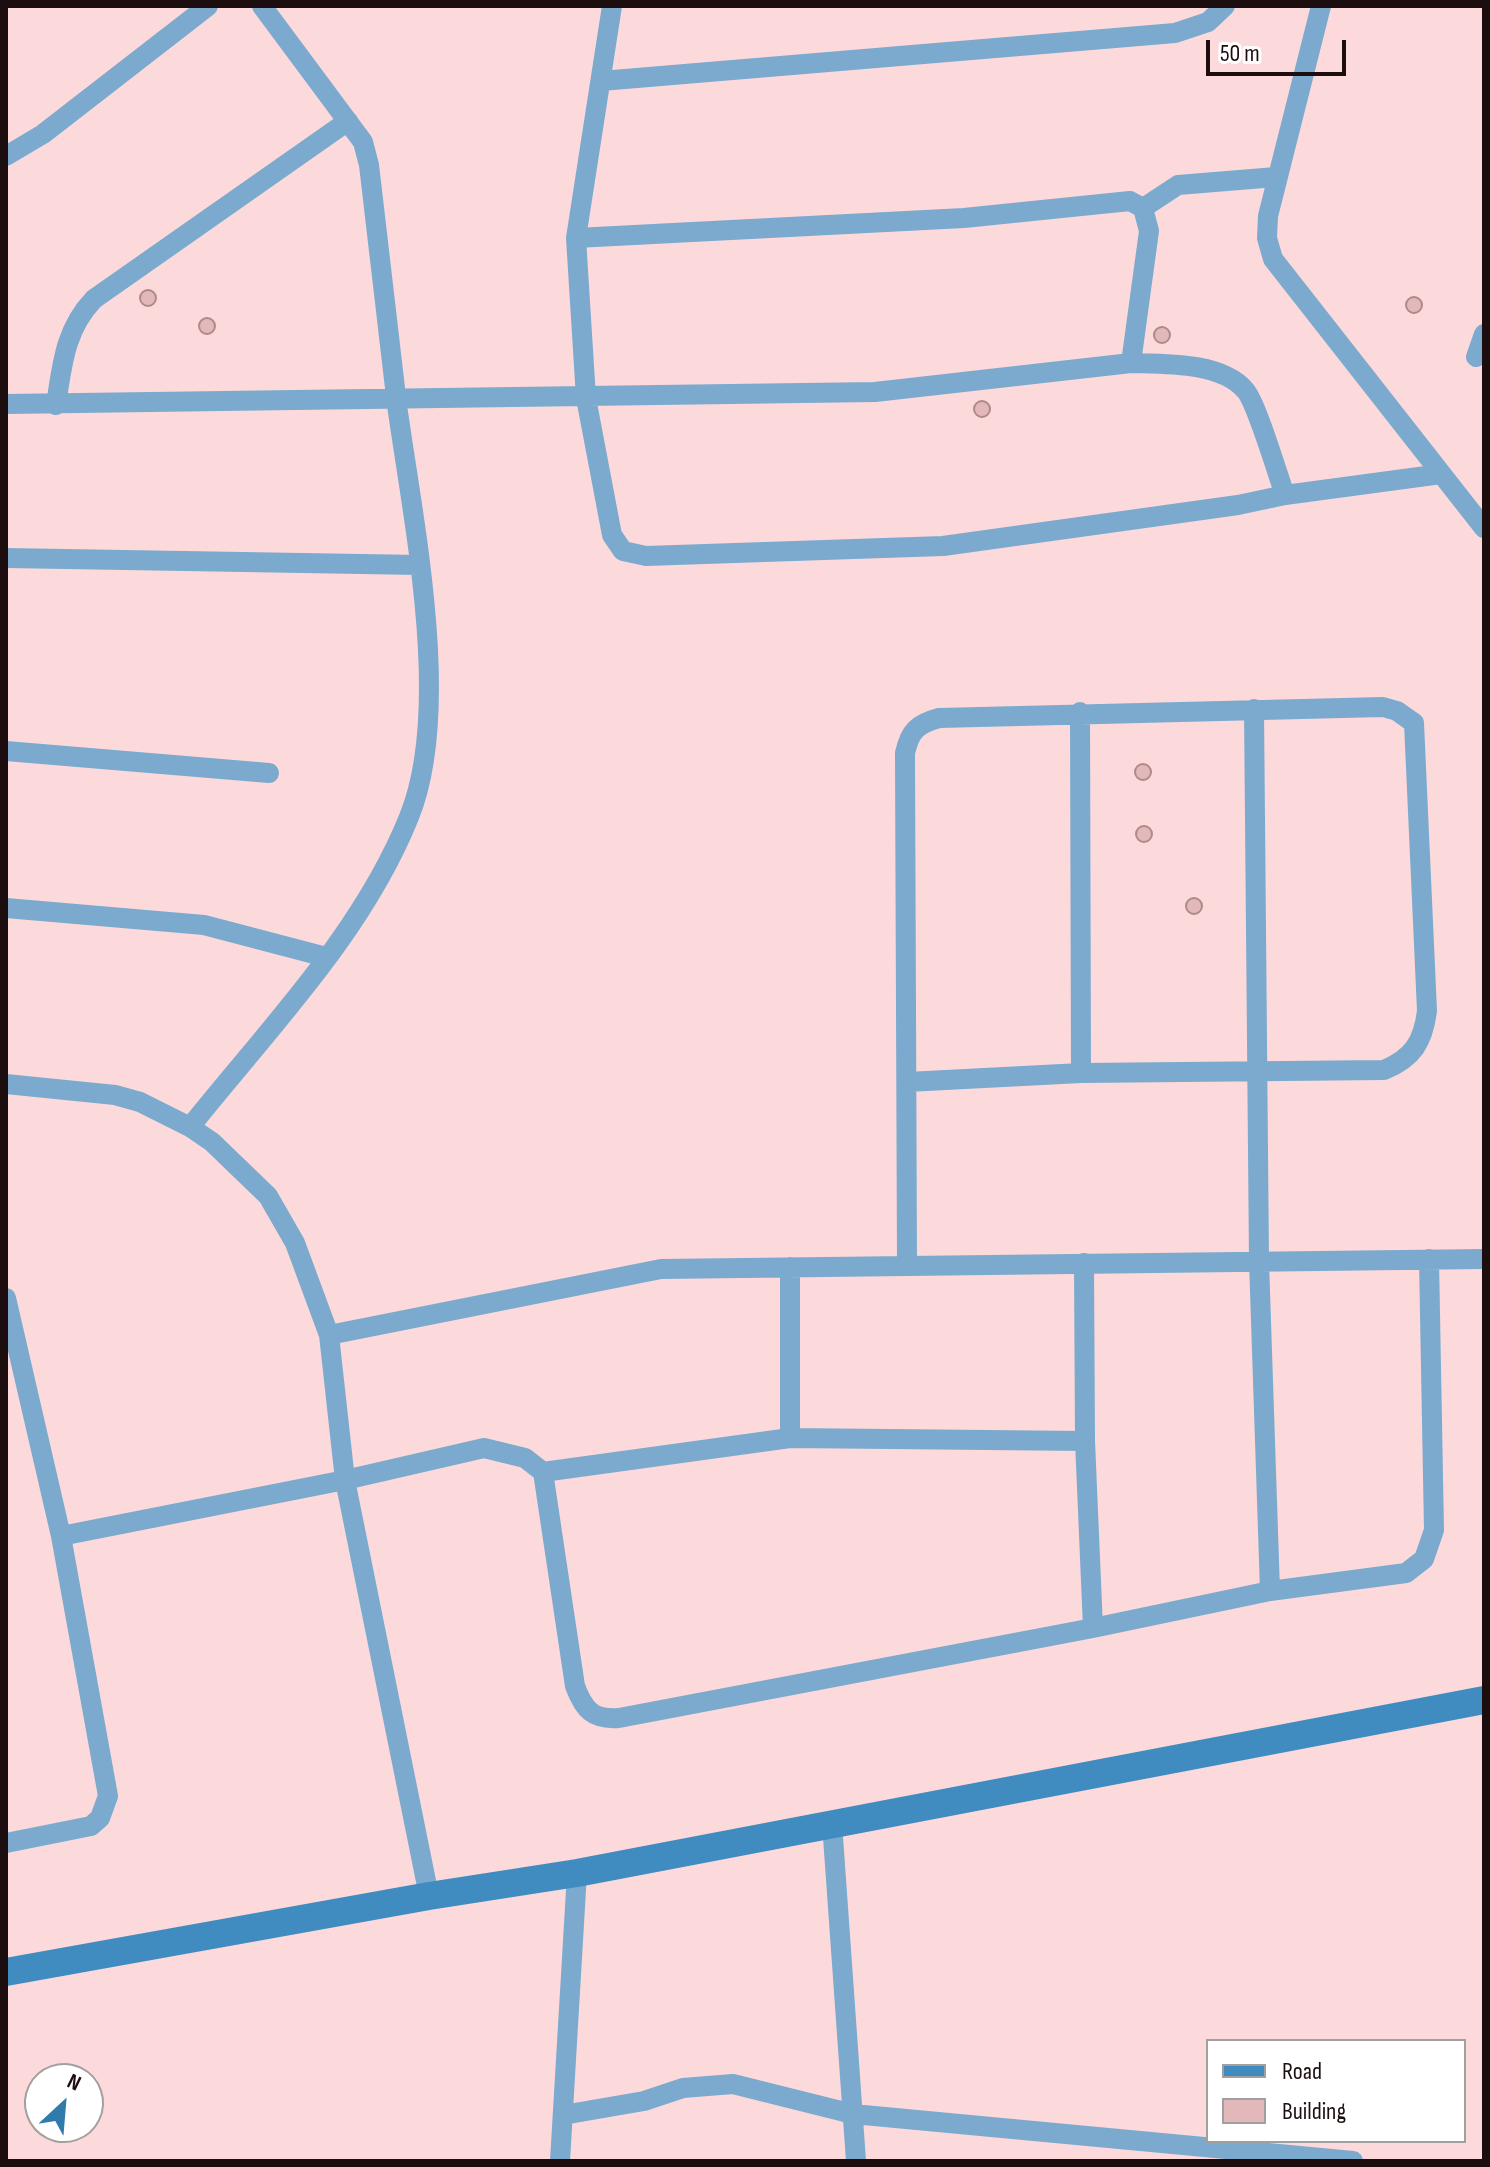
<!DOCTYPE html>
<style>
body{margin:0}
#map{position:relative;width:1490px;height:2167px;overflow:hidden;background:#fcdadb;font-family:"Sofia Sans Condensed",sans-serif}
canvas{display:block}
.frame{position:absolute;inset:0;border:8px solid #1c0e0f;pointer-events:none}
.legend{position:absolute;left:1206px;top:2039px;width:260px;height:104px;box-sizing:border-box;background:#fff;border:2px solid #a49f9f;margin:0;padding:10px 14px;list-style:none;font-size:24px;color:#1c0e0f}
.legend li{display:flex;align-items:center;gap:16px;height:40px}
.legend b{width:40px;border:2px solid #a49f9f}
.north{position:absolute;left:24px;top:2063px;width:80px;height:80px;box-sizing:border-box;background:#fff;border:2px solid #a49f9f;border-radius:50%;rotate:26deg;font-size:22px;font-weight:700;line-height:32px;text-align:center;color:#1c0e0f}
.north::after{content:'';display:block;margin:auto;width:28px;height:36px;background:#2f7bae;clip-path:polygon(50% 0,100% 100%,50% 72%,0 100%)}
.scale{position:absolute;left:1206px;top:40px;width:140px;height:36px;box-sizing:border-box;border:4px solid #1c0e0f;border-top:0;padding-left:10px;font-size:24px;line-height:28px;white-space:nowrap;color:#1c0e0f;-webkit-text-stroke:6px #fff;paint-order:stroke}
</style>
<div id="map">
<canvas width="1490" height="2167"></canvas>
<div class="frame"></div>
<ul class="legend">
<li><b style="height:10px;background:#408cc1"></b>Road</li>
<li><b style="height:22px;background:#e2b8ba"></b>Building</li>
</ul>
<div class="north">N</div>
<div class="scale">50 m</div>
</div>
<script>
const context = document.querySelector('canvas').getContext('2d');
context.lineJoin = 'round';
function paint(path, color) {
  context.fillStyle = color;
  context.fill(path, 'evenodd');
}
function strokePath(path, color, width, dash) {
  context.strokeStyle = color;
  context.lineWidth = width;
  context.lineCap = dash ? 'butt' : 'round';
  context.setLineDash(dash || []);
  context.stroke(path);
}
const building = new Path2D(`
 M140 298a8 8 0 1 1 16 0a8 8 0 1 1-16 0Z
 M1406 305a8 8 0 1 1 16 0a8 8 0 1 1-16 0Z
 M199 326a8 8 0 1 1 16 0a8 8 0 1 1-16 0Z
 M1154 335a8 8 0 1 1 16 0a8 8 0 1 1-16 0Z
 M974 409a8 8 0 1 1 16 0a8 8 0 1 1-16 0Z
 M1135 772a8 8 0 1 1 16 0a8 8 0 1 1-16 0Z
 M1136 834a8 8 0 1 1 16 0a8 8 0 1 1-16 0Z
 M1186 906a8 8 0 1 1 16 0a8 8 0 1 1-16 0Z`);
paint(building, '#e2b8ba');
strokePath(building, '#b0898b', 2);
strokePath(new Path2D(`
 M1321,6L1268,216L1267,238L1273,259L1484,528
 M601,81L1175,33L1208,22L1225,6
 M6,156L43,134L208,6
 M1143,208L1178,185L1276,177
 M576,238L964,218L1130,201L1143,208L1149,231L1131,363
 M1476,357L1484,334
 M6,404L875,392L1131,363C1165,364 1221,362 1245,390C1256,401 1278,476 1285,495L1238,505L943,546L646,556L623,551L612,535L586,398L576,238L612,6
 M56,405C62,365 65,329 94,299L348,121
 M1285,495L1441,474
 M6,558L420,565
 M1254,709L1259,1261L1270,1591
 M1080,712L1081,1073
 M6,751L269,773
 M6,908L204,925L326,957
 M6,1084L115,1095L140,1102L190,1127L212,1142L268,1196L295,1243L329,1335L345,1480L429,1896
 M190,1127C268,1029 362,934 409,817C453,709 413,521 397,405C387,325 379,245 369,165L363,142L262,6
 M1084,1263L1085,1441L1093,1628
 M907,1265L905,753C910,731 917,724 939,718L1383,707L1397,711L1414,723L1427,1011C1423,1042 1413,1058 1384,1070L1081,1073L907,1082
 M6,1298L61,1536L108,1796L100,1818L91,1826L6,1843
 M329,1335L661,1269L1484,1259
 M790,1438V1267
 M1085,1441L790,1438L543,1472L575,1686C584,1710 593,1720 619,1718L1093,1628L1270,1591L1406,1573L1424,1559L1434,1530L1429,1259
 M61,1536L345,1480L484,1448L525,1458L543,1472
 M832,1823L856,2161
 M563,2115L644,2101L683,2088L733,2084L853,2114L1353,2161
 M560,2161L577,1873`), '#7baace', 20);
strokePath(new Path2D(`
 M6,1972L429,1896L577,1873L1484,1700`), '#408cc1', 28);
</script>
